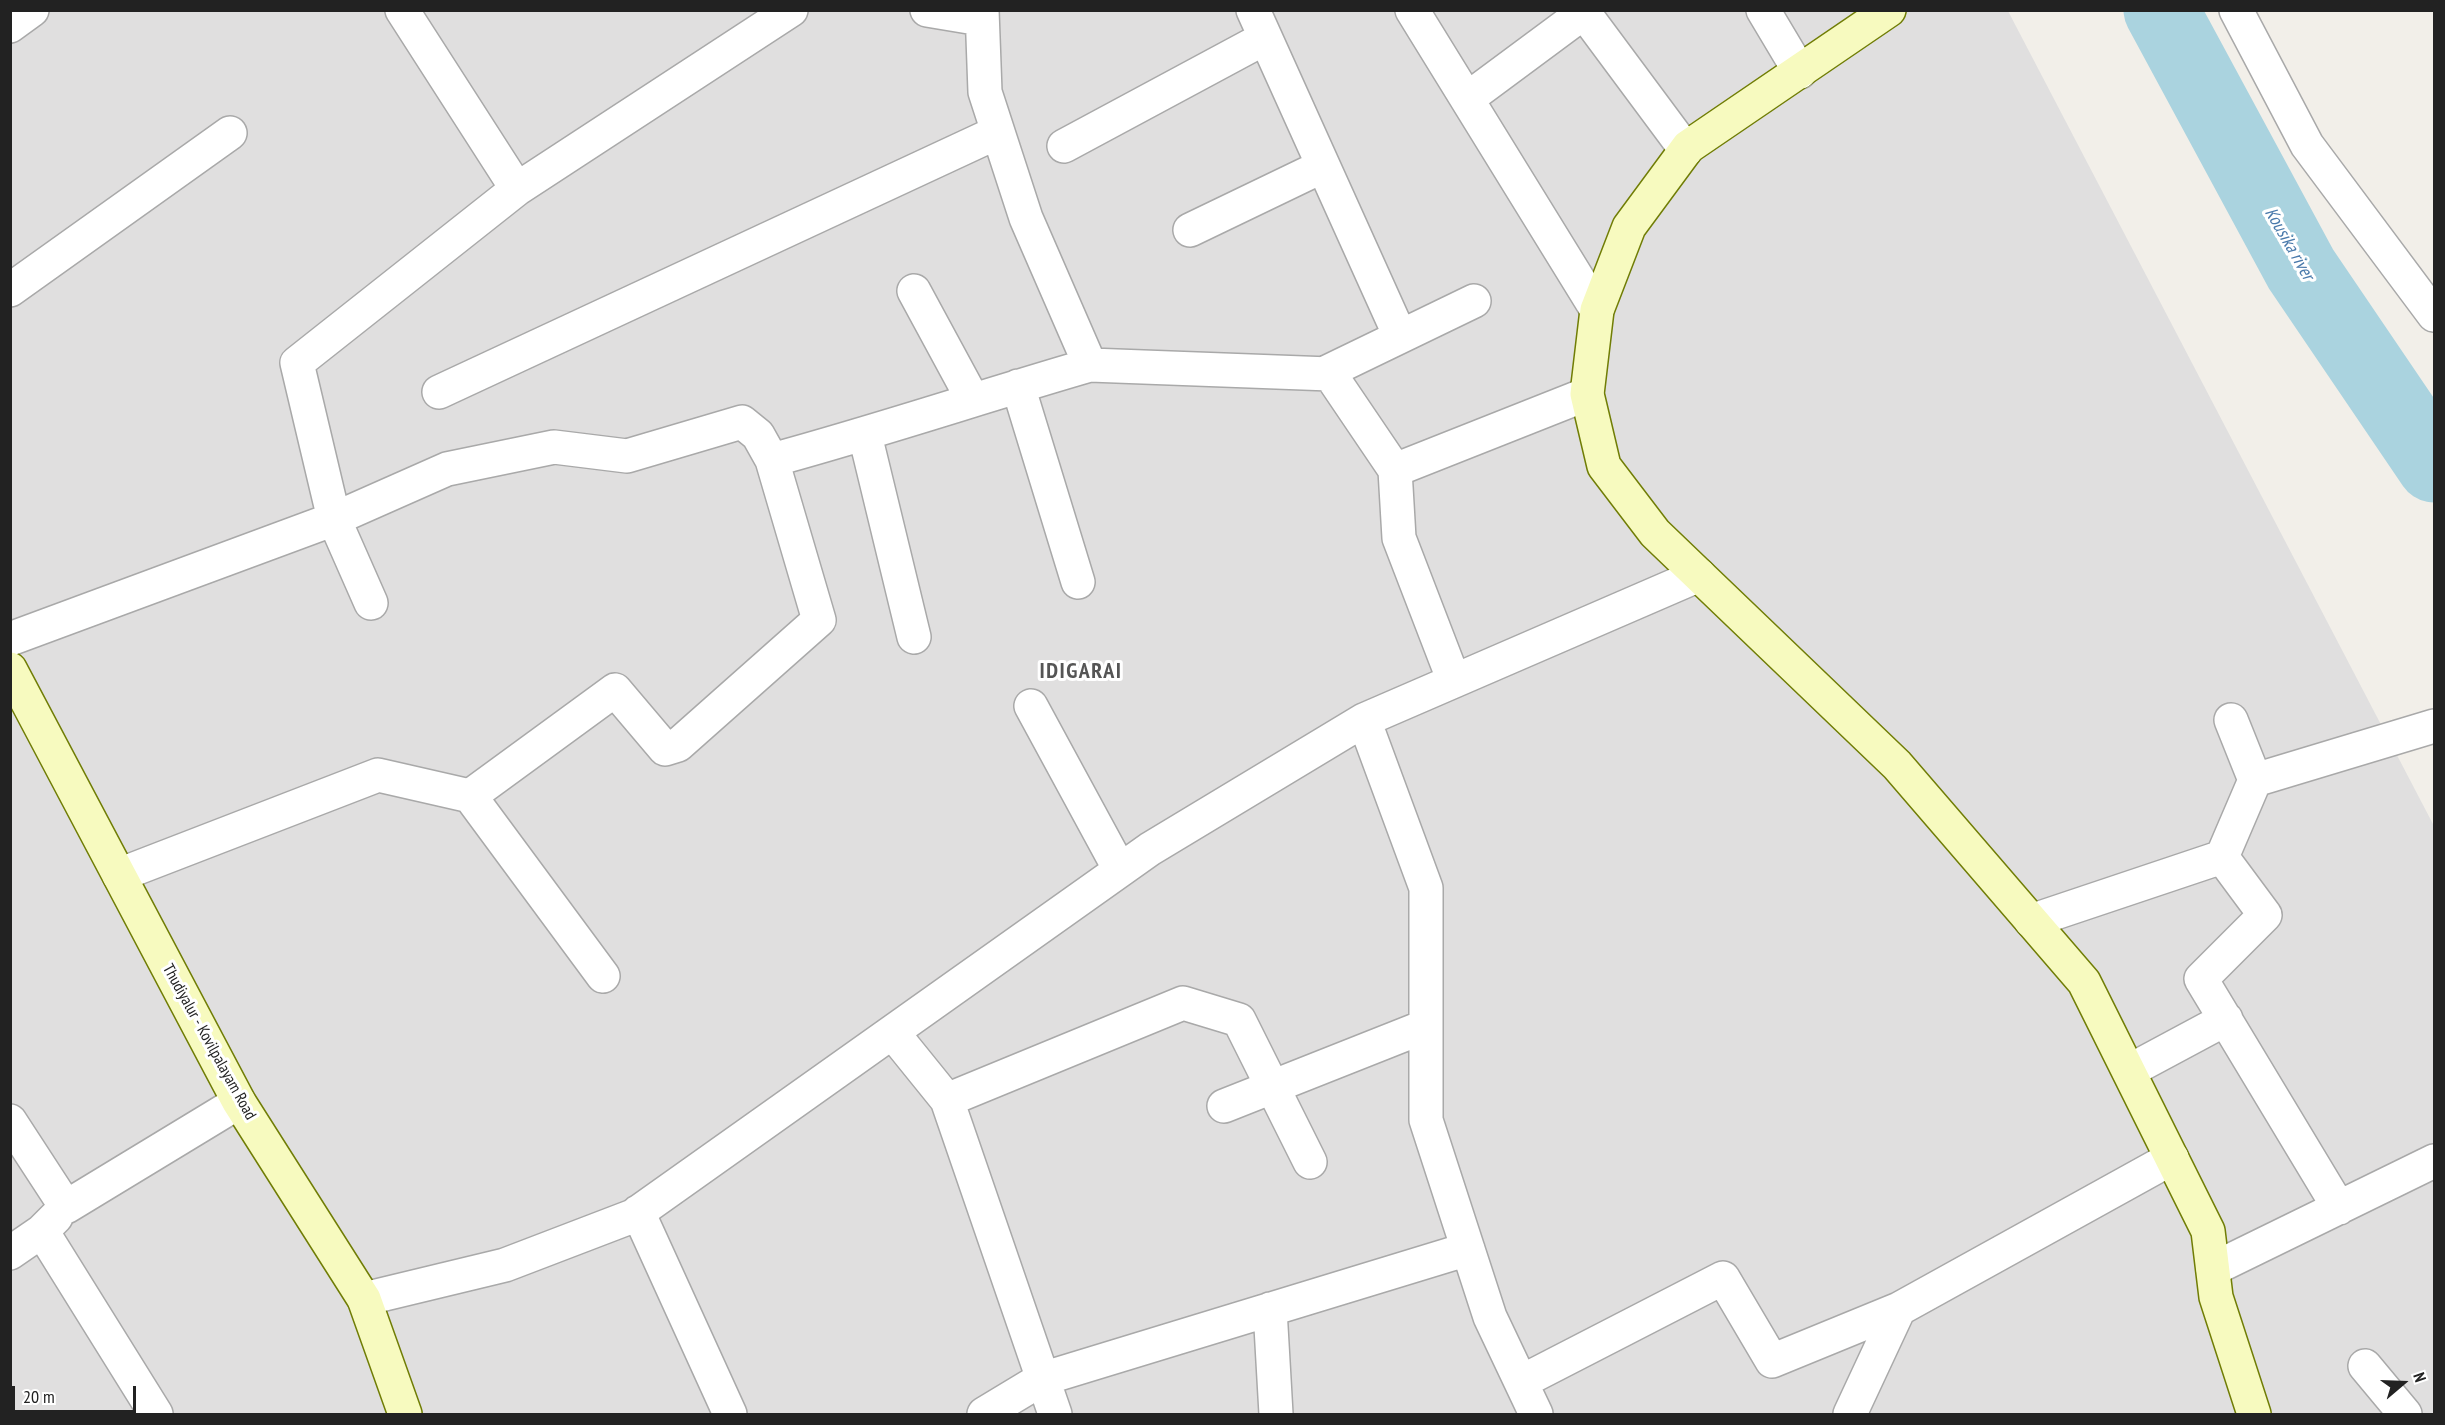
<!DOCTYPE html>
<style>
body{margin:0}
#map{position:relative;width:2445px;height:1425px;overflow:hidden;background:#f2efe9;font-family:"PT Sans Narrow",sans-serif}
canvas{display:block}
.frame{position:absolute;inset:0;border:12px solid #222;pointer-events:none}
.north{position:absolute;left:2373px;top:1353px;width:60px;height:60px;-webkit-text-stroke:4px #fff;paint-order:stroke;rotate:71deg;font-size:16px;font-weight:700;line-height:24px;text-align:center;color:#222}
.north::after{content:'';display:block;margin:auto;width:21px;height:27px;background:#222;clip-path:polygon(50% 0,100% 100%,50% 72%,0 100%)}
.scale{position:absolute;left:12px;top:1386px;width:124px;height:27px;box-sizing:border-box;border:3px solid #222;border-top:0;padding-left:8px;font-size:18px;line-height:21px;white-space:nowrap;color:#222;-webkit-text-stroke:4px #fff;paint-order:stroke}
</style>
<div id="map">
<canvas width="2445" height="1425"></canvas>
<div class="frame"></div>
<div class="north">N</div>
<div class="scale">20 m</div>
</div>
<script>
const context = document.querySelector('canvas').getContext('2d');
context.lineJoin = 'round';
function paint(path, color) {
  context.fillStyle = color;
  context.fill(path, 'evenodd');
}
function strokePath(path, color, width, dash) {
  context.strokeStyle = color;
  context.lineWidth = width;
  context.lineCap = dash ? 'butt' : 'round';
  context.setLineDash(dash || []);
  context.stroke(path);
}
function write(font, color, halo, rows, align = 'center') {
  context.font = font + ' "PT Sans Narrow",sans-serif';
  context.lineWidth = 6;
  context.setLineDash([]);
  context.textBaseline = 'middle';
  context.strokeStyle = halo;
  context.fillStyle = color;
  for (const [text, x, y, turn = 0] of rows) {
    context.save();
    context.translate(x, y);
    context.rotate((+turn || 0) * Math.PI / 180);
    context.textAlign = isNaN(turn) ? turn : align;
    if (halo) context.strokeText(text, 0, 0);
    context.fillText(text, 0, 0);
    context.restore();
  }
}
paint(new Path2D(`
 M10,11H2008L2434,826V1414H11Z`), '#e0dfdf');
strokePath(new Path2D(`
 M2161,10L2301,269L2434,465`), '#aad3df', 75);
const street = new Path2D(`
 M402,10L517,189L791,10
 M927,10L981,19
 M982,10L985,92L1026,218L1090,365L1330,374L1395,470L1587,394
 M1253,10L1400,336
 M1412,10L1597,310
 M1582,10L1686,150
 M1763,10L1800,72
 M2236,10L2307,145L2434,315
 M10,26L32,10
 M1467,99L1583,13
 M1064,146L1265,38
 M1190,230L1323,166
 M10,290L230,133
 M914,291L973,400
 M1323,374L1474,301
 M1018,386L1078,582
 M439,392L998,132
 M865,435L914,637
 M1395,470L1399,538L1454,681
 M371,603L334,519L297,363L517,189
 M10,639L334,519L447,469L554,447L627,456L742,422L758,435L772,460
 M1031,706L1120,870
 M1364,720L1426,888V1120L1490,1317L1536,1414
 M2231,720L2255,780
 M470,796L615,690L665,749L678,745L819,620L772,460C879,431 983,396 1090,365
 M2222,857L2265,915L2201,979L2339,1208
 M119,875L378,775L470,796L603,976
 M2031,921L2222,857L2255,780L2434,726
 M892,1032L947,1100L1055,1414
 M2129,1071L2226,1019
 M947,1100L1183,1003L1239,1020L1310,1162
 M1224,1106L1426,1026
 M10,1121L66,1207L239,1102
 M638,1212L730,1414
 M42,1231L156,1414
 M10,1253L42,1231L56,1217
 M2213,1269L2434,1161
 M364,1299L505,1265L633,1216L1150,849L1364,720L1699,575
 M1270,1309L1276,1414
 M2365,1366L2405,1414
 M1521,1382L1723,1278L1772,1361L1899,1309
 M984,1414L1042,1379L1468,1249
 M1850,1414L1899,1309L2172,1158`);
const secondary = new Path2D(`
 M1889,10L1688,147L1629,227L1597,310L1587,394L1604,466L1655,533L1897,765L2084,982L2208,1231L2216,1297L2254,1414
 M10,669L239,1102L364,1299L405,1414`);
strokePath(street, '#a9a9a9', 36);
strokePath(secondary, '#707d05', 36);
strokePath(street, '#fff', 33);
strokePath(secondary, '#f7fabf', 33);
write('16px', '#222', '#fff', [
 ["Thudiyalur - Kovilpalayam Road",209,1042,61]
]);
write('italic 18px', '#4a7aab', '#fff', [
 ["Kousika river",2289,244,60]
]);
context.letterSpacing = '1.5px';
write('bold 22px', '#555', '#fff', [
 ["IDIGARAI",1081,672]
]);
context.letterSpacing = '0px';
</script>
